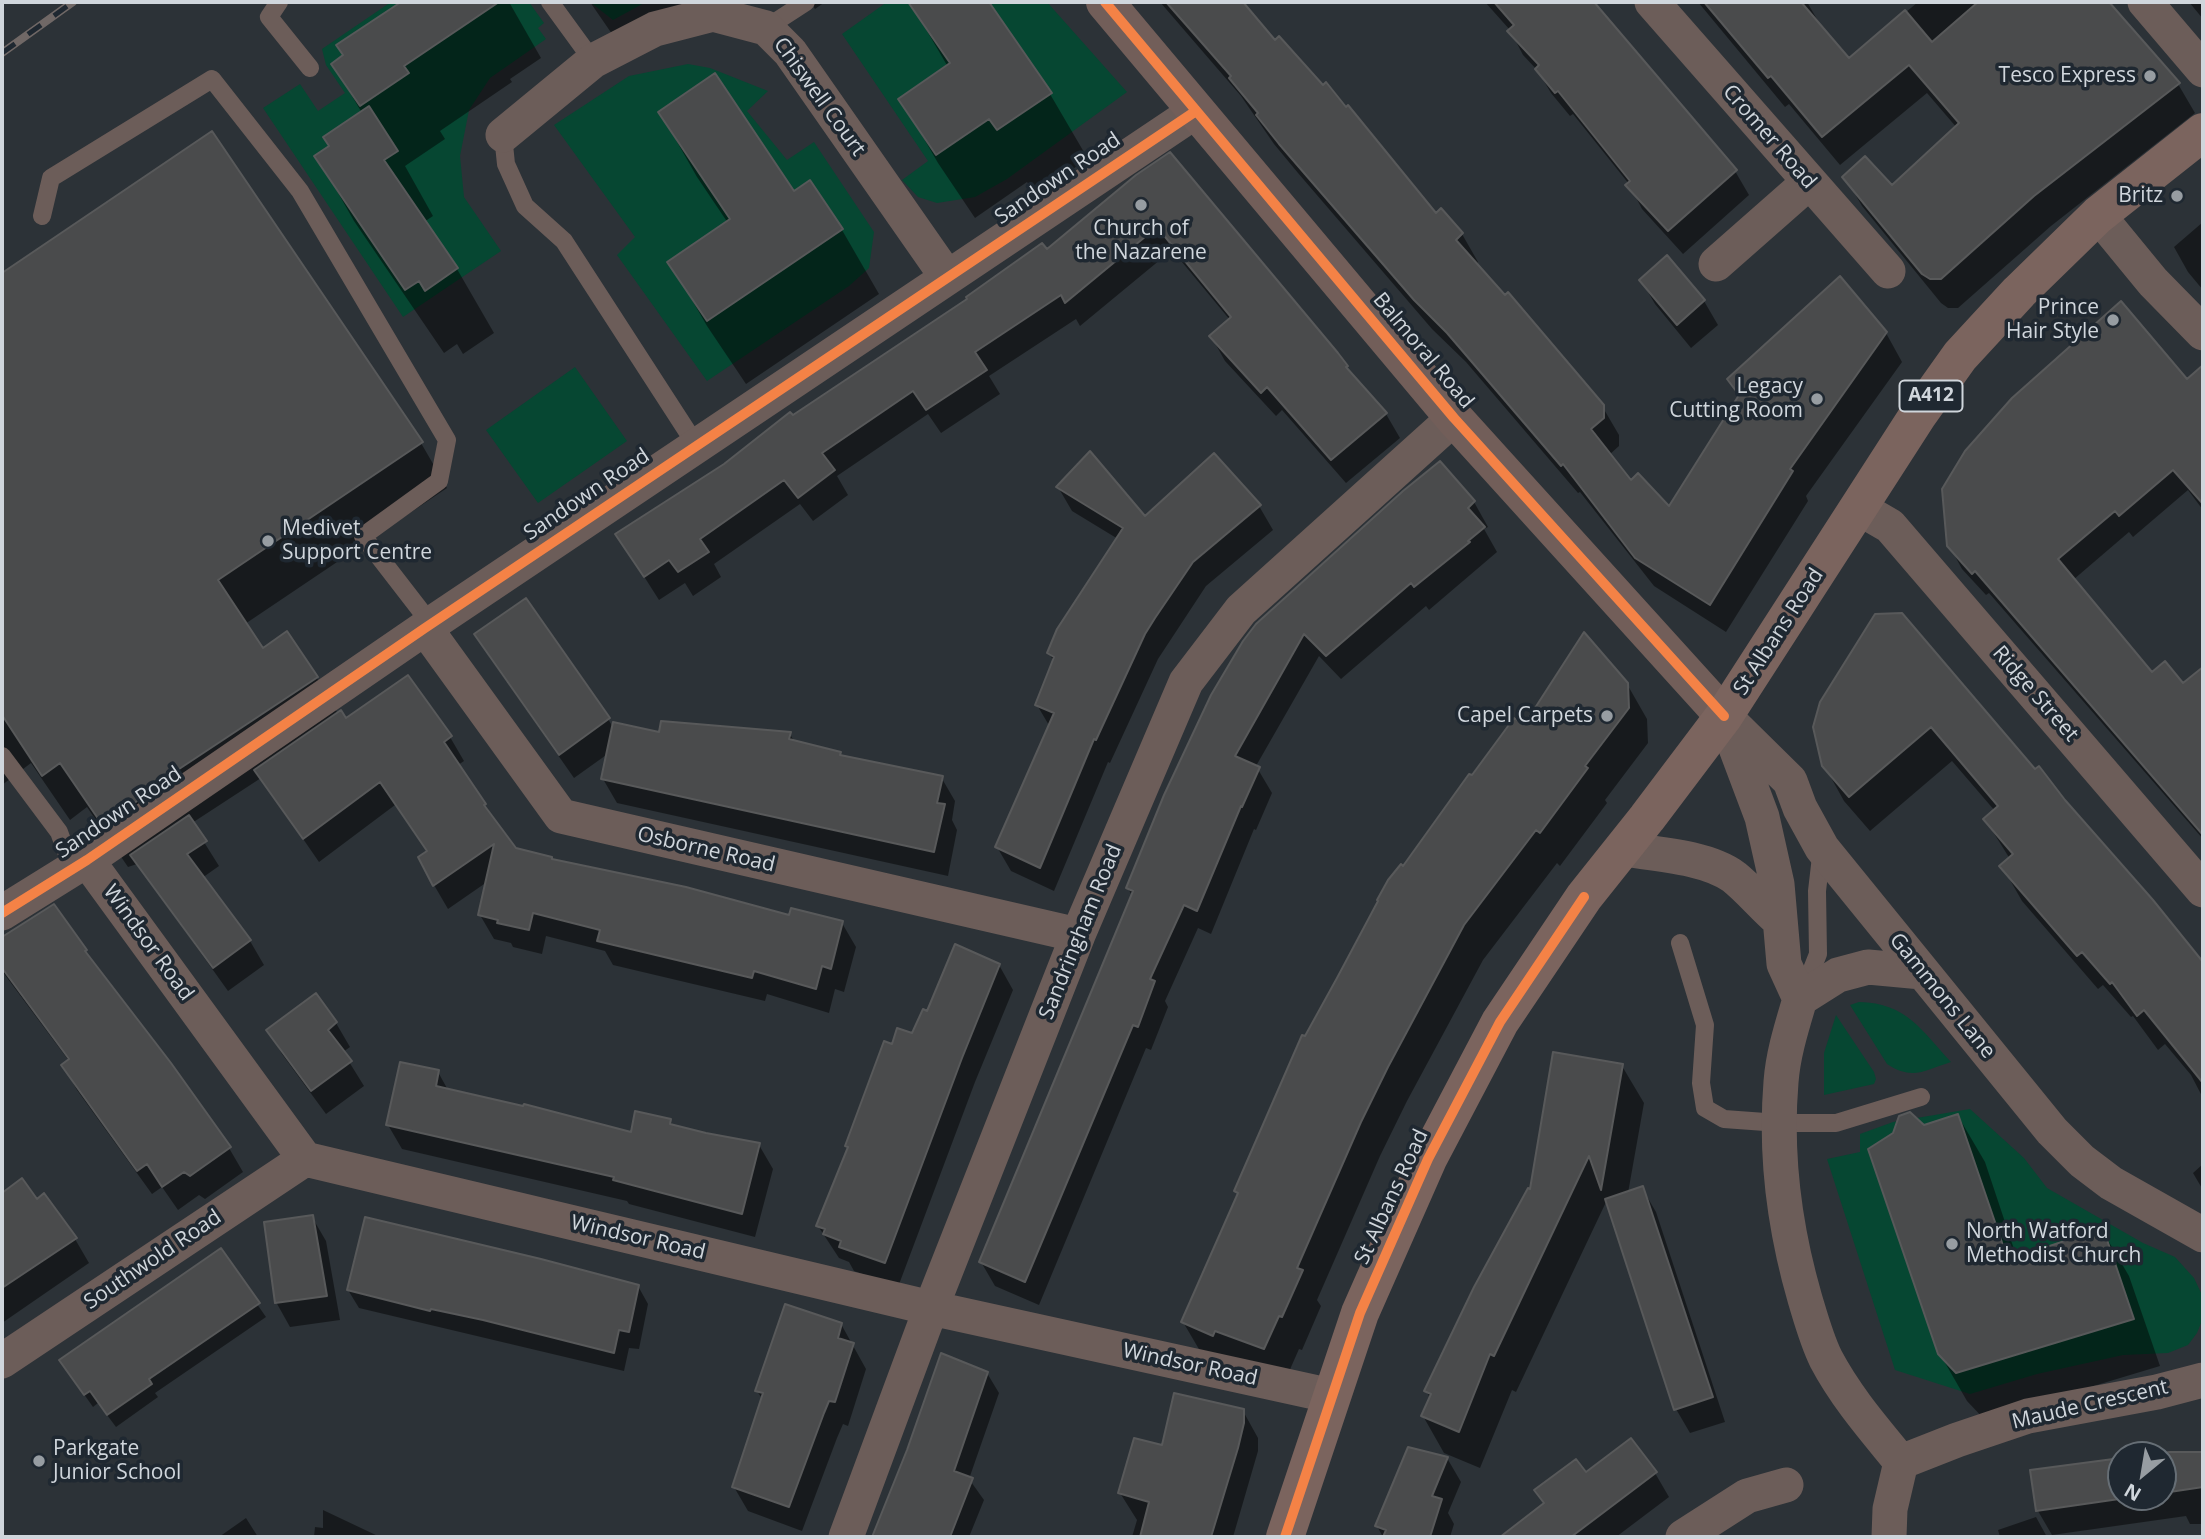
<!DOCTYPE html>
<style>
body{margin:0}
#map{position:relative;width:2205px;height:1539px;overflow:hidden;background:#2c3237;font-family:"Open Sans",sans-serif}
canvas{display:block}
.frame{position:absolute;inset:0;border:4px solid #d0d6dc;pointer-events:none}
.north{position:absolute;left:2107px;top:1441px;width:70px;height:70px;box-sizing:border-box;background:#1f2831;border:2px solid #666e75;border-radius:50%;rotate:210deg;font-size:19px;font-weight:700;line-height:28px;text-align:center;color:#d0d6dc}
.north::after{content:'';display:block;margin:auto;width:24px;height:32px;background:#979da2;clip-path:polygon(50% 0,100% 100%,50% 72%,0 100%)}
</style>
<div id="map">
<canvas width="2205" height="1539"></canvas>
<div class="frame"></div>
<div class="north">N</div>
</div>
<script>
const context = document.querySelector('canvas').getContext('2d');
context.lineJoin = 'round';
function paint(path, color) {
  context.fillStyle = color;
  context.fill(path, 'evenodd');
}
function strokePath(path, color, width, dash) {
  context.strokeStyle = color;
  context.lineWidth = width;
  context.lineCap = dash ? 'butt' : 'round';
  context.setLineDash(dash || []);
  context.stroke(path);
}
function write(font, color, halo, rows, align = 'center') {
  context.font = font + ' "Open Sans",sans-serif';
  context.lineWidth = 7;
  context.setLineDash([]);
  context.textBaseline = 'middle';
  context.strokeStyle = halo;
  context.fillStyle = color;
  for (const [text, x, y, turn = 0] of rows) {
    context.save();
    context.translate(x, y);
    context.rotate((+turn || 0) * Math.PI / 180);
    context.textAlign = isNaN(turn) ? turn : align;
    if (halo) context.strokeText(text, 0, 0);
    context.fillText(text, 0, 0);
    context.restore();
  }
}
paint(new Path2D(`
 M391,2H529L544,23L538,28L546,39L490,78L469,110L460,156L464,197L501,251L403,317L263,108L300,84L318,111L345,93L326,65L322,49Z
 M590,2H646L613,20Z
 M887,2H1047L1127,92L1007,179L975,197L937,203L918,197L902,180L928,161L842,34Z
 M688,64L710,68L768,91L747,111L787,160L814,142L874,232L869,268L849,286L707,381L617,255L635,237L554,125L629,76Z
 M575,367L627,441L538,503L486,430Z
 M1859,1002C1907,1003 1922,1031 1951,1062C1925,1070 1913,1081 1887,1064L1850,1005Z
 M1836,1015L1874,1072L1876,1079L1874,1084L1824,1095V1053Z
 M1970,1109L2024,1158L2047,1188L2143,1243L2175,1257L2194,1278L2203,1297V1318L2197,1333L2188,1345L2168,1353L2123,1355L2037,1374L1970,1394L1895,1370L1827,1159L1860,1152V1134L1893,1122Z`), '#064732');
paint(new Path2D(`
 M402,2H509L541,58L510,79L512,82L440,131L445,139L405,166L433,216L424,222L457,269L494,333L463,354L457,344L444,353L354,221L317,156L331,147L362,113L333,64L345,56L339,45Z
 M590,2H715L630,60Z
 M810,2H825L815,9Z
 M921,2H987L1050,94L1088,159L1035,194L1027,182L975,218L938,163L901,99L948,67L913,7Z
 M1160,2H1240L1435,215L1462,234L1478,262L1476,265L1602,406L1619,435V446L1609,455L1630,482L1669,509L1739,398L1729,380L1886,333L1902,362L1806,496L1808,501L1726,632L1654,586L1580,492L1578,493L1466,362L1432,329L1298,173L1274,144L1241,96Z
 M1485,2H1592L1735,171L1749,195L1683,254L1642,209L1629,184L1573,114L1570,116L1551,93L1538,71L1523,55L1510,30Z
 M1698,2H1807L1821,26L1849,60L1918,2H2108L2178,84L2195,113L2051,226L1958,308H1948L1941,303L1862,206L1845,177L1892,187L1957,128L1927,93L1840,165L1789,104L1785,107Z
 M2189,2H2203V19Z
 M660,112L794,193L810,182L842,230L879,294L746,384L707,326L670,262L728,223L697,177Z
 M212,134L421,443L447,488L245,624L262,650L317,678L338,714L346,720L450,737L464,761L458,765L515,849L553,861L790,918L842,923L856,947L844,992L835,989L829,1013L767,994L765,1001L613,965L605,951L546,936L542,954L513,947L511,943L494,939L480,915L487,882L448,909L434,885L428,853L395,805L319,862L261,778L192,823L219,866L202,878L250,941L264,965L228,991L137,864L128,867L87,807L70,820L31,763L2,785V275Z
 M1137,177L1337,354L1351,376L1386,414L1400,438L1346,483L1282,410L1276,416L1225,361L1211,336L1230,320L1172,250L1080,326L1076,319L989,376L1000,394L941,433L928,414L837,476L848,495L813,521L800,504L714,564L721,577L693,596L685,583L659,600L617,534L1047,252Z
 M2203,222V290L2188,272L2174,247Z
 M1641,280L1704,301L1718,325L1691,348L1655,304Z
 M2191,378L2203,393V510L2188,490L2133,537L2129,532L2073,580L2152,675L2165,664L2203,709V839L1989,593L1986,595L1962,569L1949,545Z
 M1440,463L1474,502L1488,527L1484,529L1497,552L1429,610L1426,606L1341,679L1319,656L1256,766L1272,793L1256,830L1254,829L1211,934L1198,928L1165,1001L1168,1007L1151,1050L1146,1048L1039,1305L995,1286L981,1262L1132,896L1128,888L1166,796Z
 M1058,487L1145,519L1259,506L1273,530L1206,586L1158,659L1110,763L1108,762L1054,891L1011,871L997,847L1050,727L1037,705L1054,662L1049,653L1118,539L1072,511Z
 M1876,615L2035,771L2039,768L2203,965V1098L2191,1075L2165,1044L2158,1050L2133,1016L2131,1017L2103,985L2098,989L2022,901L2002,866L2010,859L1985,819L1995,811L1952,761L1870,831L1844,801L1824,765Z
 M477,634L608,719L614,729L660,734H790L795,743L840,754L842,757L941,777L955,801L952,820L957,830L948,876L617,803L603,779L609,753L574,778L490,658Z
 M1627,684L1647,719L1648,743L1605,800L1607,803L1560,866L1557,863L1483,960L1407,1101L1380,1156L1317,1300L1321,1306L1302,1350L1299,1349L1284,1383L1203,1356L1183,1322L1239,1196L1236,1190L1306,1038L1404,868L1472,778L1525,728Z
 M54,906L93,964L170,1064L229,1148L243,1172L205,1199L199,1195L178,1210L162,1187L152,1194L77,1090L63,1066L69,1061L2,971V940Z
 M999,965L1013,990L975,1082L898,1287L854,1271L849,1262L839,1258L818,1226L849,1149L847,1145L893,1046L913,1035L928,1013Z
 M336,1023L350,1047L343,1052L364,1086L326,1114L282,1054L268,1030Z
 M1622,1066L1644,1103L1628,1193L1642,1188L1656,1212L1725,1422L1690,1433L1676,1409L1607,1200L1516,1392L1512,1390L1480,1468L1444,1453L1423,1416L1431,1399L1426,1391L1532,1191Z
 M438,1072L448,1090L632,1134L670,1120L673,1126L759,1145L773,1169L755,1237L629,1204L627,1201L402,1149L388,1125Z
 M1958,1116L1985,1162L2017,1258L2102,1230L2129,1276L2160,1366L1984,1419L1967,1401L1940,1354L1895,1134Z
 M2203,1164V1190L2193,1173Z
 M21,1180L36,1201L75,1239L89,1263L2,1323V1195Z
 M312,1217L326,1241L340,1320L290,1327L276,1302Z
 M220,1251L266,1317L155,1393L158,1397L116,1427L98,1403L93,1407L69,1373Z
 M638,1286L648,1304L639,1349L629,1348L624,1371L359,1308L348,1290Z
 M841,1324L866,1369L848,1426L843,1424L837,1438L802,1531L748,1511L734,1487L763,1400L757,1391Z
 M942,1356L987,1373L999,1393L969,1479L984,1500L969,1537H875Z
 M1243,1411L1258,1438V1451L1233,1537H1132L1137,1520L1120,1493L1163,1447Z
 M1630,1441L1655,1473L1669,1497L1616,1537H1531L1522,1522L1545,1505L1536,1491L1586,1474Z
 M2171,1453L2203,1454V1524H2190L2186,1516L2052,1535L2038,1511L2121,1461V1497H2163V1455H2161Z
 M1447,1458L1461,1482L1448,1513L1454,1524L1450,1537H1383L1377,1526Z
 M323,1510L380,1537H314L315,1527L323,1528Z
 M2036,1517L2047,1537H2000L1998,1530Z
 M246,1518L258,1537H219Z`), '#0007');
const building = new Path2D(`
 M401,2H499L404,66L409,73L360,106L331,64L343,55L336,45Z
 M908,2H989L1052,93L997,130L989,119L936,155L898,99L950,63Z
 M1166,2H1243L1275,40L1279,36L1323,85L1326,82L1346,107L1348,105L1436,213L1441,208L1463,233L1456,240L1505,295L1508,292L1604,405V418L1591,429L1631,480L1638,473L1669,506L1739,395L1727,379L1840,276L1887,332L1790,469L1793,471L1710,605L1635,558L1563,464L1561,466L1447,333L1414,300L1279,144L1256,115L1258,113L1229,78L1231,76Z
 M1494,2H1594L1737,170L1668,231L1625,185L1630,181L1558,91L1555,93L1535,69L1539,65L1507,31L1514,25Z
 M1704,2H1801L1849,58L1905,10L1932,42L1978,2H2109L2180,83L2034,196L1941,279H1930L1922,274L1842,177L1865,156L1892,185L1959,123L1909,65L1822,137L1771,76L1768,78Z
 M715,73L794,191L810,180L843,229L707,321L667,262L730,219L658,112Z
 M369,106L398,151L384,160L458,268L425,291L419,281L405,290L314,156L329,146L323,137Z
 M212,131L423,442L218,580L263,648L287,631L318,677L164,779L166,781L107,822L105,820L101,823L60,763L42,776L2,715V273Z
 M1170,152L1338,353L1348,366L1346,367L1387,413L1331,460L1267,387L1261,393L1209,336L1231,317L1157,227L1065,303L1061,295L975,352L987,370L926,410L913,391L822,453L835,470L798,498L784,480L700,539L709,552L678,572L669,560L644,577L615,534L724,464L790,412L793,415L967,299L966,297L1042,243L1047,249L1136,175Z
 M1667,255L1705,300L1677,325L1639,280Z
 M2121,301L2187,379L2203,365V504L2173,470L2119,516L2115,511L2058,559L2152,672L2165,661L2183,683L2203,667V835L1975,571L1972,574L1947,546L1942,489L1965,451L2012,398Z
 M1090,451L1145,516L1214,453L1261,505L1193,562L1155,618L1145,634L1096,740L1094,739L1040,868L995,847L1054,713L1035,705L1054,657L1047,653L1057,629L1123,528L1056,487Z
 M1440,461L1475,501L1468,508L1485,527L1468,541L1470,542L1414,587L1411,583L1326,656L1304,634L1235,756L1260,767L1242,807L1241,806L1197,911L1184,905L1150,979L1155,981L1138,1027L1133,1025L1025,1282L979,1262L1133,891L1126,888L1164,795L1211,695L1243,641L1256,624L1403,491Z
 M526,598L610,718L559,755L474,634Z
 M1902,613L2035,769L2039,766L2065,800L2153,900L2203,962V1083L2144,1010L2137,1016L2112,982L2110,984L2082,952L2077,956L1999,866L2013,854L1983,819L1998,806L1931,727L1849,797L1822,766L1813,727L1820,702L1875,614Z
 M1584,632L1628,683L1629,708L1585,766L1588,768L1540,833L1536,830L1464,925L1388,1067L1361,1122L1297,1268L1303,1270L1282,1317L1279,1316L1264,1349L1215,1331L1213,1336L1181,1322L1238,1193L1234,1191L1302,1035L1305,1036L1337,978L1378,901L1377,900L1388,880L1401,864L1403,866L1469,774L1472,775L1514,718L1524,725Z
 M408,675L452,736L444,742L486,804L484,805L516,848L552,857V859L686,887L789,915L791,908L843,921L831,969L822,966L816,989L754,971L752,978L597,941L600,930L533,913L529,930L497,923L498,920L478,915L494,844L433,886L418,857L427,851L380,782L303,839L254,770L341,710L346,718Z
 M661,721L791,732L789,739L841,752L840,755L943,776L937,803L945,804L934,852L601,779L613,722L659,732Z
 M189,815L207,841L187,854L251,940L213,968L130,855Z
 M54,904L87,950L85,951L171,1063L231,1147L190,1176L184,1172L162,1187L147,1164L137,1171L61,1065L69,1059L2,968V937Z
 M955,944L1000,964L962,1058L885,1263L839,1247L841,1241L823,1234L825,1229L816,1226L848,1147L845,1146L884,1041L892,1044L897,1028L912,1033L923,1009L927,1011Z
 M316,993L337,1022L328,1030L352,1061L311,1091L266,1030Z
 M1553,1052L1623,1064L1601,1190L1589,1156L1494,1356L1490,1354L1459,1432L1421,1416L1431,1394L1424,1391L1474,1287L1528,1188L1530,1189Z
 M400,1062L439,1070L436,1086L523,1106L524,1104L631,1132L635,1111L671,1119L670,1124L706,1133L760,1143L742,1214L613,1180L614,1177L386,1125Z
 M1910,1112L1924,1125L1958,1114L2008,1260L2103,1228L2134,1319L1956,1373L1938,1354L1868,1149L1893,1133L1899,1116Z
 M22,1178L37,1199L44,1193L77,1238L2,1288V1193Z
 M1643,1186L1713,1397L1674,1410L1605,1199Z
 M313,1215L327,1296L275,1303L264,1222Z
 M365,1217L541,1259L639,1285L629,1332L619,1330L614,1353L483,1320L431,1309L430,1311L347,1290Z
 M221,1248L260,1303L149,1379L152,1384L107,1415L90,1391L84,1395L59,1360Z
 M785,1304L842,1323L838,1338L854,1343L835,1402L829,1401L824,1413L789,1507L732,1487L763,1393L755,1391Z
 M941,1353L988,1372L954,1471L973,1478L950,1537H872L907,1450Z
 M1174,1393L1244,1409V1423L1238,1448L1211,1537H1140L1149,1502L1118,1493L1134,1438L1162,1445Z
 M1631,1438L1657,1472L1571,1537H1500L1544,1503L1534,1490L1576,1459L1586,1472Z
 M1408,1447L1448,1457L1432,1496L1442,1499L1430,1537H1383L1386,1530L1375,1526Z
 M2170,1452H2203V1487L2163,1493V1455H2146Z
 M2121,1458V1497H2133L2036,1511L2030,1470Z`);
paint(building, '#4a4b4c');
strokePath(building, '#58595a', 2);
strokePath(new Path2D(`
 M279,2L269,17L310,68
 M550,2L593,61
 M766,28L806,2
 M503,135L506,164L525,206L564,241L696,445
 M42,216L51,178L212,79L300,191L447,440L439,481L363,536L431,624
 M2,756L59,832L72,868
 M1680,943L1705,1025L1701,1083L1705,1108L1724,1119L1779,1123H1836L1921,1097
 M1803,992L1818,954L1817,891L1822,848`), '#6c5d59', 18);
strokePath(new Path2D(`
 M1652,2L1888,271
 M2145,2L2203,70
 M503,135L593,61L655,29L713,14L766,28L790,52L947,277
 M2098,215L2153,282L2203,333
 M1716,264L1808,183
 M1859,508L1890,526L2203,890
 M425,628L561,816L1078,935
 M1724,716L1790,781L1800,808L1822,848L2052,1131L2082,1161L2111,1183L2203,1235
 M1727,724L1762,817L1777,884L1784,964L1800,999
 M1623,849C1656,854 1707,857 1734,877C1749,889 1763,906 1778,919
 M87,860L305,1159L931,1308L1332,1396
 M2,913L87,860L425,628L1196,111
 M2,1361L305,1159
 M1901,1462L1957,1440L2028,1416L2157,1392L2203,1380
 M846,1537L931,1308L1078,935L1186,682L1241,610L1454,418
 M1683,1537L1747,1496L1786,1485
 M1889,1537L1890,1509L1901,1462C1874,1429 1846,1397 1826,1359C1817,1341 1811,1319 1805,1299C1785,1230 1775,1155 1781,1082C1783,1054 1792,1026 1800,999L1838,975L1868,967L1922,972`), '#6c5d59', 35);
strokePath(new Path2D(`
 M1105,2L1454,418L1724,716`), '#725e59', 38);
strokePath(new Path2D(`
 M1285,1537L1360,1313L1428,1159L1500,1022L1584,897L1647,818L1724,716L1918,415L1960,356L2019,292L2098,215L2203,132`), '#7b645e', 38);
const rail = new Path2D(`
 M2,53L73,2`);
strokePath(rail, '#706866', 8);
strokePath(rail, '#1f2831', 5, [16]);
strokePath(new Path2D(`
 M1105,2L1454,418L1724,716
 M2,913L87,860L425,628L1196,111
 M1285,1537L1360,1313L1428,1159L1500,1022L1584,897`), '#f48246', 10);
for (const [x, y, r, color] of [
 [2150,76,7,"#979da2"],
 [2177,196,7,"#979da2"],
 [1141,205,7,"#979da2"],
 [2113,320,7,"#979da2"],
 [1817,399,7,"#979da2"],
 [268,541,7,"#979da2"],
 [1607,716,7,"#979da2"],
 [1952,1244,7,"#979da2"],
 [39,1461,7,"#979da2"]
]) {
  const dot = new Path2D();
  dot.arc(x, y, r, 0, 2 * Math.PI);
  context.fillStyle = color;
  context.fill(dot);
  strokePath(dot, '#1f2831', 2.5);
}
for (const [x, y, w] of [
 [1931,396,63]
]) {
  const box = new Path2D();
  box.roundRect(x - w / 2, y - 15.5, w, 31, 5);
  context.fillStyle = '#1f2831';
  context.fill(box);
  strokePath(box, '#d0d6dc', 2);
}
write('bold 19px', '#d0d6dc', null, [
 ["A412",1931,396]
]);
write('21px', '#d0d6dc', '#1f2831', [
 ["Tesco Express",2136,76],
 ["Britz",2163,196],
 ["Church of",1141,229,"center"],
 ["the Nazarene",1141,253,"center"],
 ["Prince",2099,308],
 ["Hair Style",2099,332],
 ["Legacy",1803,387],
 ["Cutting Room",1803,411],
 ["Medivet",282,529,"left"],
 ["Support Centre",282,553,"left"],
 ["Capel Carpets",1593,716],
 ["North Watford",1966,1232,"left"],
 ["Methodist Church",1966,1256,"left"],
 ["Parkgate",53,1449,"left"],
 ["Junior School",53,1473,"left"]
], 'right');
write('21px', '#d0d6dc', '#1f2831', [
 ["Chiswell Court",819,97,54],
 ["Cromer Road",1769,137,49],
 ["Sandown Road",1058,179,-34],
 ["Balmoral Road",1423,351,50],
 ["Sandown Road",587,495,-34],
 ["St Albans Road",1779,632,-57],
 ["Ridge Street",2035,694,49],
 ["Sandown Road",119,813,-34],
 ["Osborne Road",706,850,13],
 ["Sandringham Road",1081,932,-68],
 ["Windsor Road",148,943,54],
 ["Gammons Lane",1942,996,51],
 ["St Albans Road",1392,1197,-65],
 ["Windsor Road",638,1238,13],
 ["Southwold Road",153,1260,-34],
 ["Windsor Road",1190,1365,12],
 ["Maude Crescent",2090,1405,-13]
]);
</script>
